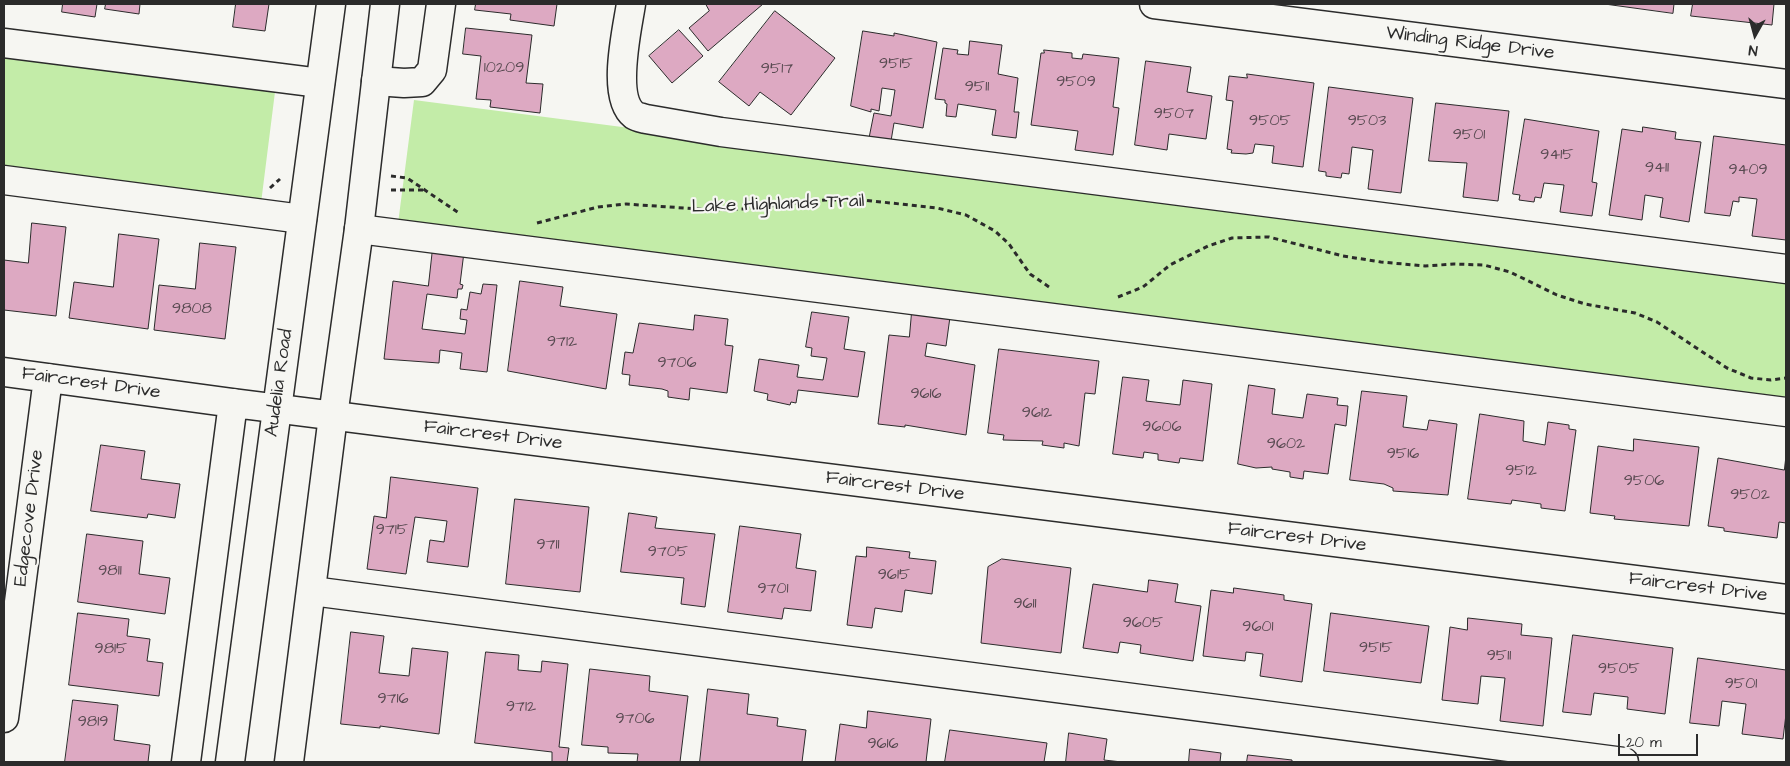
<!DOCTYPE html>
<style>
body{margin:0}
#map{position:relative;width:1790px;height:766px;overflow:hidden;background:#f6f6f2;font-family:"Architects Daughter",sans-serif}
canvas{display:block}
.frame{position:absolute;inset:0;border:5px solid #2b2b2b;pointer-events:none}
.north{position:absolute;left:1730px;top:10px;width:50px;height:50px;-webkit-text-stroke:4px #f6f6f2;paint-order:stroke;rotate:187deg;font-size:14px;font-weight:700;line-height:20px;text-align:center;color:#2b2b2b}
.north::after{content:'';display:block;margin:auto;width:18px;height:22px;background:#2b2b2b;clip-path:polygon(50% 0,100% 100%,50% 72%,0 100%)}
.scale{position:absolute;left:1618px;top:734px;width:80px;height:22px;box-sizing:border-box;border:2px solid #2b2b2b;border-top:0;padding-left:6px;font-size:15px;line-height:18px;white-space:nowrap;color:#2b2b2b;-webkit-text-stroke:4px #f6f6f2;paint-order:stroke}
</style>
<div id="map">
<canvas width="1790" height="766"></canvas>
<div class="frame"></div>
<div class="north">N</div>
<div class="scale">20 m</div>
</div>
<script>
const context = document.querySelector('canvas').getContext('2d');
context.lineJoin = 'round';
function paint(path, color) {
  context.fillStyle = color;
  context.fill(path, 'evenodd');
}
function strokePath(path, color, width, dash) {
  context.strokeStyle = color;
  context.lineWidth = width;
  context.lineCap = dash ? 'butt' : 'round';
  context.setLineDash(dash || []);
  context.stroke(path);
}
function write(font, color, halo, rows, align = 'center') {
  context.font = font + ' "Architects Daughter",sans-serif';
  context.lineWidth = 4.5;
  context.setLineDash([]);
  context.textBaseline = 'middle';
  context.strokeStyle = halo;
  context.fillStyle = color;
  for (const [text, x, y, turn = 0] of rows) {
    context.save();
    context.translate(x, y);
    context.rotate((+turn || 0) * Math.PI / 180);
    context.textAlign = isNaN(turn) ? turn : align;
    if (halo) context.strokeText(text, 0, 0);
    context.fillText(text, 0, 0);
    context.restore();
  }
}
paint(new Path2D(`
 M4,41L277,76L258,227L4,193Z
 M414,100L1786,278V415L396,239Z`), '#c3eca8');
const building = new Path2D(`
 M63,4H97L95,17L62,12Z
 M106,4H140L139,14L105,9Z
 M236,4H269L265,31L233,27Z
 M476,4H557L554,26L510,20L511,14L475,10Z
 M706,4H763L708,51L689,28L709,11Z
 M1605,4H1674L1673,13Z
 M1693,4H1774L1772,25L1691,16Z
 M775,11L835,58L791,115L760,92L749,106L719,82Z
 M466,28L532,35L526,83L543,84L540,113L490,107L491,100L476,99L481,56L463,54Z
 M679,30L703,56L672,83L649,56Z
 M863,31L894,36V33L937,42L923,128L894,123L891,141L869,138L874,113L891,116L895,90L882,88L879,111L871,109V112L851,106Z
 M970,41L1002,45L998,74L1018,78L1014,112H1019L1016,138L992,135L996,110L958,104L956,117L946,116L947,104L945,103V100L935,99L943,48L958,50L957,54L968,55Z
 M1044,50L1072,53V58L1082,59L1083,54L1119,58L1113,107L1119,108L1113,155L1075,150L1078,131L1031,125L1041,53H1044Z
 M1146,61L1191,67L1187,92L1212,96L1206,139L1169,134L1167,150L1135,145Z
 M1247,74L1314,83L1303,167L1272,163L1274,146L1255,144L1253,153L1246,154L1231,153L1232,150L1227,149L1233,101L1226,100L1229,76L1247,78Z
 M1329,87L1413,98L1401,193L1368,189L1373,150L1352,147L1349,174L1342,173L1341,178L1326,176V172L1319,171Z
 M1436,103L1509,111L1498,201L1463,197L1467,163L1429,161Z
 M1525,119L1599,131L1592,182L1597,183L1592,216L1560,212L1564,185L1544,183L1541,198L1535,197L1534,202L1519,200L1520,195L1513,194Z
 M1643,127L1676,132L1675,139L1701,142L1689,222L1660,217L1663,198L1645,195L1642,220L1609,215L1622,129L1642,132Z
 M1714,136L1786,145V240L1752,236L1757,199L1739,197V202L1733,201L1730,216L1705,213Z
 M32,223L66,227L56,316L4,310V260L28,263Z
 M119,234L159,239L148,329L69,318L74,282L113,287Z
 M200,243L236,247L225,339L154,330L159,285L195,289Z
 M433,248L464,252L460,284L463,285L462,289H458L457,298L427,294L422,329L465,334L467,320L460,319L461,309L467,310L470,292L481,294L483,284L497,285L487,372L460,369L462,353L440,350L439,363L384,359L393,281L428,286Z
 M520,281L563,287L560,306L617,314L606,389L508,371Z
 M812,312L849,317L844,349L865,352L858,397L798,390L796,403L791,402L790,405L767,400L768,394L754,391L759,359L799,365L797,377L823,380L827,358L811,356L812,348L806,347Z
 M912,312L950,317L946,346L927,343L925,356L975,365L966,435L905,425V427L878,424L889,335L909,337Z
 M695,315L728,319L725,345L733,346L727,393L690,388L689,400L668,397V391L662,389L629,385L630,375L622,374L625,352L633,353L639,323L693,330Z
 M999,349L1099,361L1095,394L1085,393L1079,446L1064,443V448L1042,445L1043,441L1003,440L1004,435L988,433Z
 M1123,377L1149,380L1146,401L1180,405L1183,380L1212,384L1203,461L1180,458L1179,463L1158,460V454L1144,452L1143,458L1113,454Z
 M1249,385L1275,389L1272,414L1303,418L1307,394L1338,398L1337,405L1348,406L1346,426L1335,424L1328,474L1304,471L1303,479L1290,477V472L1272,469V467L1256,468L1238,464Z
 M1362,391L1407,396L1403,427L1427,430L1429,420L1457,424L1448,495L1393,491V488L1384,484L1350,480Z
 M1480,414L1524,421L1523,441L1545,445L1548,422L1569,425V429L1576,430L1565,511L1541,508V504L1512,500L1511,504L1468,499Z
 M1634,439L1699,447L1689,526L1614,519L1615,516L1590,513L1598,446L1633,451Z
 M101,445L145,451L141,479L180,484L175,518L148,514L147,518L91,511Z
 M1786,456V523L1779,522L1777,538L1724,531V528L1708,526L1718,458L1784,470Z
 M391,477L478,488L468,567L427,562L430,540L444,542L447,521L415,517L406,574L367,569L374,516L386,518Z
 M515,499L589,507L580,592L506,584Z
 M629,513L657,517L655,528L715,534L705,607L681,604L684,578L621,572Z
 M740,526L801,534L796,568L816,571L811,611L784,608L782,619L728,612Z
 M87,534L143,541L139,574L170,578L165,614L78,602Z
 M867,547L910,552L909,558L936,561L932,594L905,590L902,612L875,608L872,628L847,625L856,556L866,557Z
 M1002,559L1071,568L1061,653L981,643L988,567Z
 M1149,580L1178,584L1175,602L1201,606L1193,661L1140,653L1141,645L1120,642L1118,653L1083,648L1093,584L1147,592Z
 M1234,588L1284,595V600L1312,604L1302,682L1260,676L1263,654L1246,652L1245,661L1203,656L1211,590L1233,593Z
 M78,613L129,619L127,636L150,639L147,661L163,663L159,696L69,685Z
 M1331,613L1429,626L1421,683L1324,671Z
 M1468,618L1522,624L1521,635L1552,638L1543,726L1500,721L1505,678L1481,676L1478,704L1442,700L1450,627L1467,630Z
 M351,632L384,636L379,673L409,676L412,648L448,652L439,734L380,726V728L341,724Z
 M1573,635L1673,648L1665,714L1627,709L1628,697L1594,693L1591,715L1563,712Z
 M486,652L519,655L518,670L541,672L542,661L568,664L559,747L569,748L567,762H552V752L475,743Z
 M1698,658L1786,670V714L1783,739L1742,734L1746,704L1722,701L1719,726L1690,723Z
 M590,669L650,676L649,691L688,696L680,762H637L638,754L608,753V747L582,745Z
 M708,689L749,694L747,714L778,718L777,726L806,730L802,762H700Z
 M73,700L118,705L114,740L150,745L148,762H65Z
 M868,711L931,719L926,762H835L840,724L866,728Z
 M950,730L1047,743L1044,762H945Z
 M1069,733L1107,739L1104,760L1122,762H1066Z
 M1190,749L1221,753L1220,762H1189Z
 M1248,755L1292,760V762H1247Z`);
paint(building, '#dda9c2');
strokePath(building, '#2b2b2b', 1);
const minor = new Path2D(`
 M631,4C627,30 611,97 634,115C637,117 642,118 646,119L721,132L1786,269
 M1154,4L1786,84
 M4,43L320,83
 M376,81L404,83L422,82L432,70L441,4
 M4,180L302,219
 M359,229L1786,412
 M4,372L233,403L1786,599
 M312,591L1624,762
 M4,718L48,378
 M186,762L233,403`);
const major = new Path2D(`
 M230,762L331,4
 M289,762L333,416L359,229L385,4`);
strokePath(minor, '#2b2b2b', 31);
strokePath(major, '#2b2b2b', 31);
strokePath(new Path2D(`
 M391,176L407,178L459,213
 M270,188L280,179
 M391,190H423
 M537,223L598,207L626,204L713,210L745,209L825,200H863L937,208L966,215L995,231L1009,244L1030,274L1052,289
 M1118,297L1143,287L1170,265L1208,246L1232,238L1269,237L1343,256L1381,262L1425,266L1454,264L1484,265L1510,272L1557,295L1585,304L1635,313L1657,322L1727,368L1751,378L1771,380L1786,378`), '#2b2b2b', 3, [5, 4]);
strokePath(minor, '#f6f6f2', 28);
strokePath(major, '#f6f6f2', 28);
write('16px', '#584a51', null, [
 ["9515",896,65],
 ["10209",504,69],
 ["9517",777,70],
 ["9509",1076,83],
 ["9511",977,88],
 ["9507",1174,115],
 ["9505",1270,122],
 ["9503",1367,122],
 ["9501",1469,136],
 ["9415",1557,156],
 ["9411",1657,169],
 ["9409",1748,171],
 ["9808",192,310],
 ["9712",562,343],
 ["9706",677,364],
 ["9616",926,395],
 ["9612",1037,414],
 ["9606",1162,428],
 ["9602",1286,445],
 ["9516",1403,455],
 ["9512",1521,472],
 ["9506",1644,482],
 ["9502",1750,496],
 ["9715",392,531],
 ["9711",548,546],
 ["9705",668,553],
 ["9811",110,572],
 ["9615",894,576],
 ["9701",773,590],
 ["9611",1025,605],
 ["9605",1143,624],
 ["9601",1258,628],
 ["9515",1376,649],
 ["9815",111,650],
 ["9511",1499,657],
 ["9505",1619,670],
 ["9501",1741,685],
 ["9716",393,700],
 ["9712",521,708],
 ["9706",635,720],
 ["9819",93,723],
 ["9616",883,745]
]);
write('19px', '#2b2b2b', '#f6f6f2', [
 ["Winding Ridge Drive",1470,44,7],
 ["Lake Highlands Trail",778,205,-2],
 ["Audelia Road",280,383,-82],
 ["Faircrest Drive",91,384,8],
 ["Faircrest Drive",493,436,7],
 ["Faircrest Drive",895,487,7],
 ["Edgecove Drive",30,518,-83],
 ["Faircrest Drive",1297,538,7],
 ["Faircrest Drive",1698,588,7]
]);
</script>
